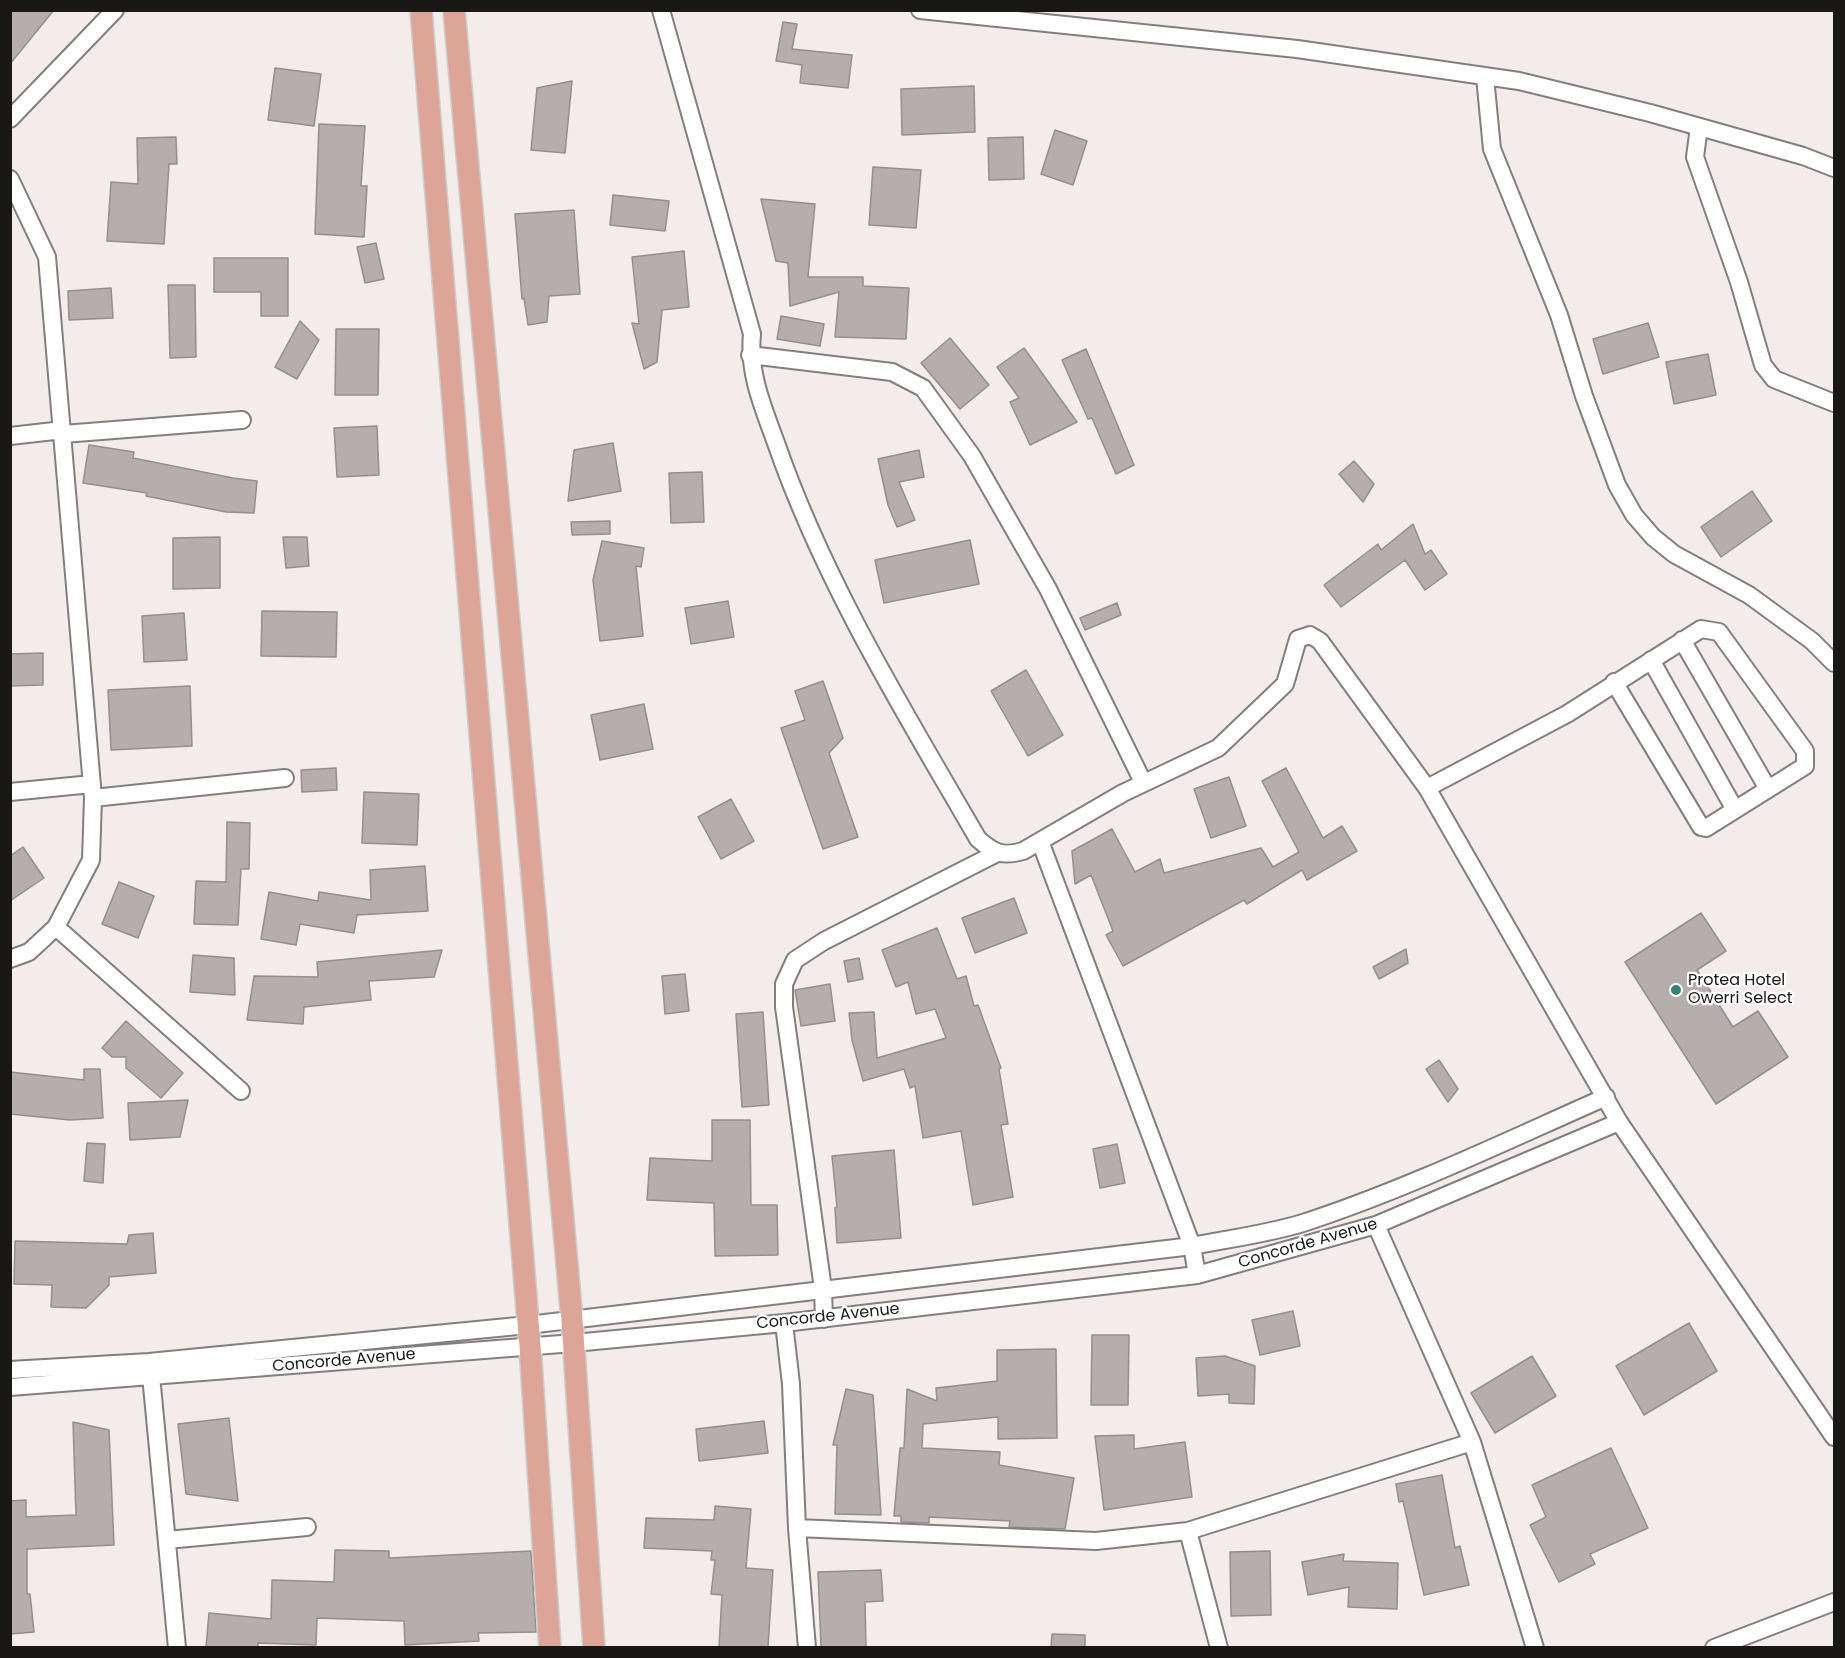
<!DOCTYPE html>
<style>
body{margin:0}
#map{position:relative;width:1845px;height:1658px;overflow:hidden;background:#f4ecea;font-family:Poppins,sans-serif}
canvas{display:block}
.frame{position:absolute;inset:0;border:12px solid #1a1717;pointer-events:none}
</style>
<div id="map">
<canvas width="1845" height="1658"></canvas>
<div class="frame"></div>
</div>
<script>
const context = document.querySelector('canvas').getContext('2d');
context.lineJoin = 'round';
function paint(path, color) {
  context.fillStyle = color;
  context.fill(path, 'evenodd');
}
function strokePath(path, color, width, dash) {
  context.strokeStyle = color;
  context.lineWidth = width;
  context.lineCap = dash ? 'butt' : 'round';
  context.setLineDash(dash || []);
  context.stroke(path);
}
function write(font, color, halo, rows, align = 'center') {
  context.font = font + ' Poppins,sans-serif';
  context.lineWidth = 4.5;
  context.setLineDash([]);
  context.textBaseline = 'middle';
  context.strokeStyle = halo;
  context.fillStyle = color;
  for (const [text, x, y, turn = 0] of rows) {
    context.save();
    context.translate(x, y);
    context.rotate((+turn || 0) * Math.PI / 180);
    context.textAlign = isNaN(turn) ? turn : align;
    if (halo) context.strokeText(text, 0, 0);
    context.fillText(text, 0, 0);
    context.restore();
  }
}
const building = new Path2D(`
 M10,10H54L10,64Z
 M783,22L797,24L792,49L852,55L848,88L800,83L802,65L776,61Z
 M275,68L321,74L314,126L268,120Z
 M572,81L565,153L531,150L537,88Z
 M974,86L975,132L902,135L901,89Z
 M319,124L365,126L361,186H367L364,237L315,234Z
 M1055,130L1087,141L1073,185L1041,174Z
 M176,137L177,164H169L164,244L107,241L111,182L138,184L137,138Z
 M1023,137L1024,179L989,180L988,138Z
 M873,167L921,170L916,228L869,225Z
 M613,195L669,201L665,231L610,225Z
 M761,199L815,204L808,277H863V286L909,288L906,339L835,337L839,292L790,306L788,263L776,261Z
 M574,210L580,294L549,296L547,322L528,325L524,298L522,299L515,214Z
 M376,243L384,279L365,283L357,247Z
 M684,251L689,307L662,310L657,362L644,369L632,323L639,324L632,257Z
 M214,258H288V316H261V292H214Z
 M168,285H195L196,357L170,358Z
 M111,288L113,318L69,320L68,291Z
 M781,316L824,324L820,346L777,339Z
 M300,321L319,340L297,379L275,367Z
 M1648,323L1659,357L1603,374L1593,339Z
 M336,329H379L378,395H335Z
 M950,338L989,385L960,409L921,363Z
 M1024,348L1077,422L1030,445L1010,402L1019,398L997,367Z
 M1086,349L1134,465L1116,474L1092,418L1088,419L1062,360Z
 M1708,354L1716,395L1674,404L1666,362Z
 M377,426L379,475L337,477L334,428Z
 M613,443L621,491L568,501L574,450Z
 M89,445L134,452L133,458L233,478L257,481L254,513L226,512L146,496L147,493L83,483Z
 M919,450L924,477L899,482L915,520L897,527L888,505L878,459Z
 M1354,461L1374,484L1363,502L1339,474Z
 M702,472L704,522L671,523L669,473Z
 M1752,491L1772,521L1721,557L1701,527Z
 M610,521V534L572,535L571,522Z
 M1413,524L1425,554L1431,550L1447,574L1425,590L1405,560L1341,607L1324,585L1378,544L1381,550Z
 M220,537V588L173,589V538Z
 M283,537H307L309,566L286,568Z
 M970,540L979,584L884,603L875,560Z
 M602,541L644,548L641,567L636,566L643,636L600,641L593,580Z
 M728,601L734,637L691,644L685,608Z
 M1117,603L1121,615L1085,630L1080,618Z
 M262,611L337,612L336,657L261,656Z
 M184,613L187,660L144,662L142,616Z
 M43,653V685L10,686V654Z
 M1026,670L1063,735L1028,756L991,691Z
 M823,681L843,738L829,753L858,837L823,849L781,728L805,720L795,691Z
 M190,686L192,746L111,750L108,690Z
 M644,704L653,749L600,760L591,715Z
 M336,768L337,790L302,792L301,770Z
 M1286,768L1323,838L1342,826L1357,851L1307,880L1302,870L1247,904L1244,900L1123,966L1106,935L1113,931L1091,875L1075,884L1072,851L1112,829L1135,872L1160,859L1164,873L1261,848L1273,867L1299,852L1262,781Z
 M1229,777L1246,826L1211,838L1194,789Z
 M364,792L419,794L417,845L362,843Z
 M731,799L754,841L721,859L698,817Z
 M227,822L250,823L249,869H241L238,925L194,924L196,881L226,882Z
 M23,847L44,878L10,901V856Z
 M425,866L428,911L357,915L354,933L300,924L296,945L261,939L269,892L318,901L319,892L371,900L370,870Z
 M119,882L154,896L138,938L102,924Z
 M1014,898L1027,933L975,953L962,918Z
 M1701,913L1726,951L1697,970L1733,1027L1758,1011L1788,1057L1716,1104L1625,962Z
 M937,928L957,979L966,976L974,1006L978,1005L1001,1068L999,1069L1008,1124L1001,1125L1013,1197L973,1205L961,1131L923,1138L915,1086L910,1088L904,1069L863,1081L852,1040L849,1013L874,1012L877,1058L946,1038L935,1009L916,1014L908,982L896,987L882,950Z
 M1406,949L1408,963L1379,979L1373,967Z
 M442,950L434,977L369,981L371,1000L304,1007L303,1024L247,1020L254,976L318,977L317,962Z
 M193,955L234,958L235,995L190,992Z
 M859,958L863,979L848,982L844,961Z
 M685,974L689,1011L665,1014L662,976Z
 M830,984L835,1021L801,1026L795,990Z
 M763,1012L769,1105L742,1107L736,1014Z
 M126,1021L183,1073L161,1098L126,1068V1057H112L102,1048Z
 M1439,1060L1458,1089L1448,1102L1426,1069Z
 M84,1069H100L103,1118L70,1120L10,1114V1072L84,1080Z
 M188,1100L180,1137L130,1140L128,1103Z
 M712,1120H750L751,1205H777L778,1255L715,1256L714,1203L647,1200L650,1158L712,1161Z
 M87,1143L105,1144L103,1183L84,1181Z
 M1117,1144L1125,1183L1100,1188L1093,1149Z
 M894,1150L901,1238L837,1243L835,1208L837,1207L832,1156Z
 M153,1233L156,1273L109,1277V1285L86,1308L51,1307L52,1285L14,1284L15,1241L127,1244L129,1235Z
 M1293,1311L1300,1346L1260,1355L1252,1320Z
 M1689,1323L1717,1371L1644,1415L1616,1366Z
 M1092,1335H1129L1128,1405H1091Z
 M1056,1349L1057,1438L998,1439V1417L923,1424L922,1448L1000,1452L999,1465L1074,1478L1065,1529L1009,1527L1010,1521L929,1517V1523L901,1522V1516H894L900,1448H904L907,1389L937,1401L936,1388L997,1381V1350Z
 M1225,1356L1255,1366L1254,1404L1229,1403V1394L1198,1396L1196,1358Z
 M1532,1356L1556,1396L1495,1433L1471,1393Z
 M846,1389L873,1395L881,1515L835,1514L837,1445H833Z
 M229,1418L238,1501L186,1494L178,1424Z
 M764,1421L768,1453L699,1461L696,1429Z
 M73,1422L109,1430L114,1545L27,1549V1594H30L34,1632L10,1634V1501L26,1500V1517L76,1515Z
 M1134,1435V1449L1185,1442L1192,1497L1104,1510L1095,1436Z
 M1611,1448L1648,1528L1590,1554L1595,1564L1559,1582L1530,1525L1546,1517L1532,1485Z
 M1442,1475L1455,1548L1460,1546L1469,1585L1424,1595L1403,1501L1399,1502L1396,1484Z
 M715,1506L751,1509L746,1568L773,1570L768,1647H719L722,1595L711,1594L715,1560H711L712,1551L644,1548L646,1518L714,1520Z
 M335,1550L389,1551V1558L531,1551L536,1632L478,1633L479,1641L405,1645L404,1621L317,1618L316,1645L258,1643V1647H206L209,1613L271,1619L272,1580L334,1582Z
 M1270,1551L1271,1615L1231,1616L1230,1552Z
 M1344,1554L1343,1561L1398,1563L1397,1609L1348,1607L1349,1587L1308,1595L1302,1562Z
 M881,1570L883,1601L865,1602L866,1647H821L818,1572Z
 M1052,1634L1085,1635V1647H1051Z`);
paint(building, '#b5aeac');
strokePath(building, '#958e8c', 1.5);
const minor = new Path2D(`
 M661,10L752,334C748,373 763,407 776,443C825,584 904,711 978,839C994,853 1002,857 1023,851L1123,793L1218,748L1285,684L1298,639L1310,635L1320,641L1427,788L1619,1122L1834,1437
 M920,10L1297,49L1519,81L1650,113L1803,156L1834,168
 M1485,77L1492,149L1559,315L1584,396L1617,485L1634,515L1653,537L1674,554L1749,595L1812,641L1834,663
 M10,119L115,10
 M1699,127L1695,157L1739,282L1763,365L1774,379L1834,403
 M10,179L47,257L93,798L91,860L56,927L29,952L10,959
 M750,355L892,372L923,388L972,456L1048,589L1143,782
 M63,434L242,420
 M10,436L63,430
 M1682,640L1768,789
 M1651,660L1734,808
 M1427,788L1567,714L1701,629L1719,632L1805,751V766L1706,828L1701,827L1614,682
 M10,792L92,784
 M93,798L285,778
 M1040,841L1192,1246L1197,1275
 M56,927L241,1091
 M1376,1225L1472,1442L1535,1648
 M824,1319L823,1289L784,1007V984L795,960L824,941L995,854
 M784,1323L791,1384L797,1528L807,1648
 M150,1365L177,1648
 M10,1370L149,1362L528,1325L1192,1246C1228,1239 1267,1234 1303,1223C1407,1189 1506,1141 1606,1097
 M10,1387L574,1343L784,1323L1197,1275L1376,1225L1619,1122
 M797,1528L1096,1541L1188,1531L1472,1442
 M1188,1531L1219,1648
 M167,1540L307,1527
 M1714,1648L1834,1602`);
const major = new Path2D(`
 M421,10L530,1346L550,1648
 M454,10L572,1320L594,1648`);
strokePath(minor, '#847e7c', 20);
strokePath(major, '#cdcccc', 24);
strokePath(minor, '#fff', 16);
strokePath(major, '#dca597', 21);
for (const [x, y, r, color] of [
 [1676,990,6,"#387f77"]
]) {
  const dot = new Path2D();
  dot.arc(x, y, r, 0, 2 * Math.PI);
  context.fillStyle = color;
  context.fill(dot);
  strokePath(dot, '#fff', 2);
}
write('16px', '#1a1717', '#fff', [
 ["Protea Hotel",1688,981],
 ["Owerri Select",1688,999]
], 'left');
write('16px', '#1a1717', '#fff', [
 ["Concorde Avenue",1308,1244,-16],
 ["Concorde Avenue",828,1317,-6],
 ["Concorde Avenue",344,1361,-5]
]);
</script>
